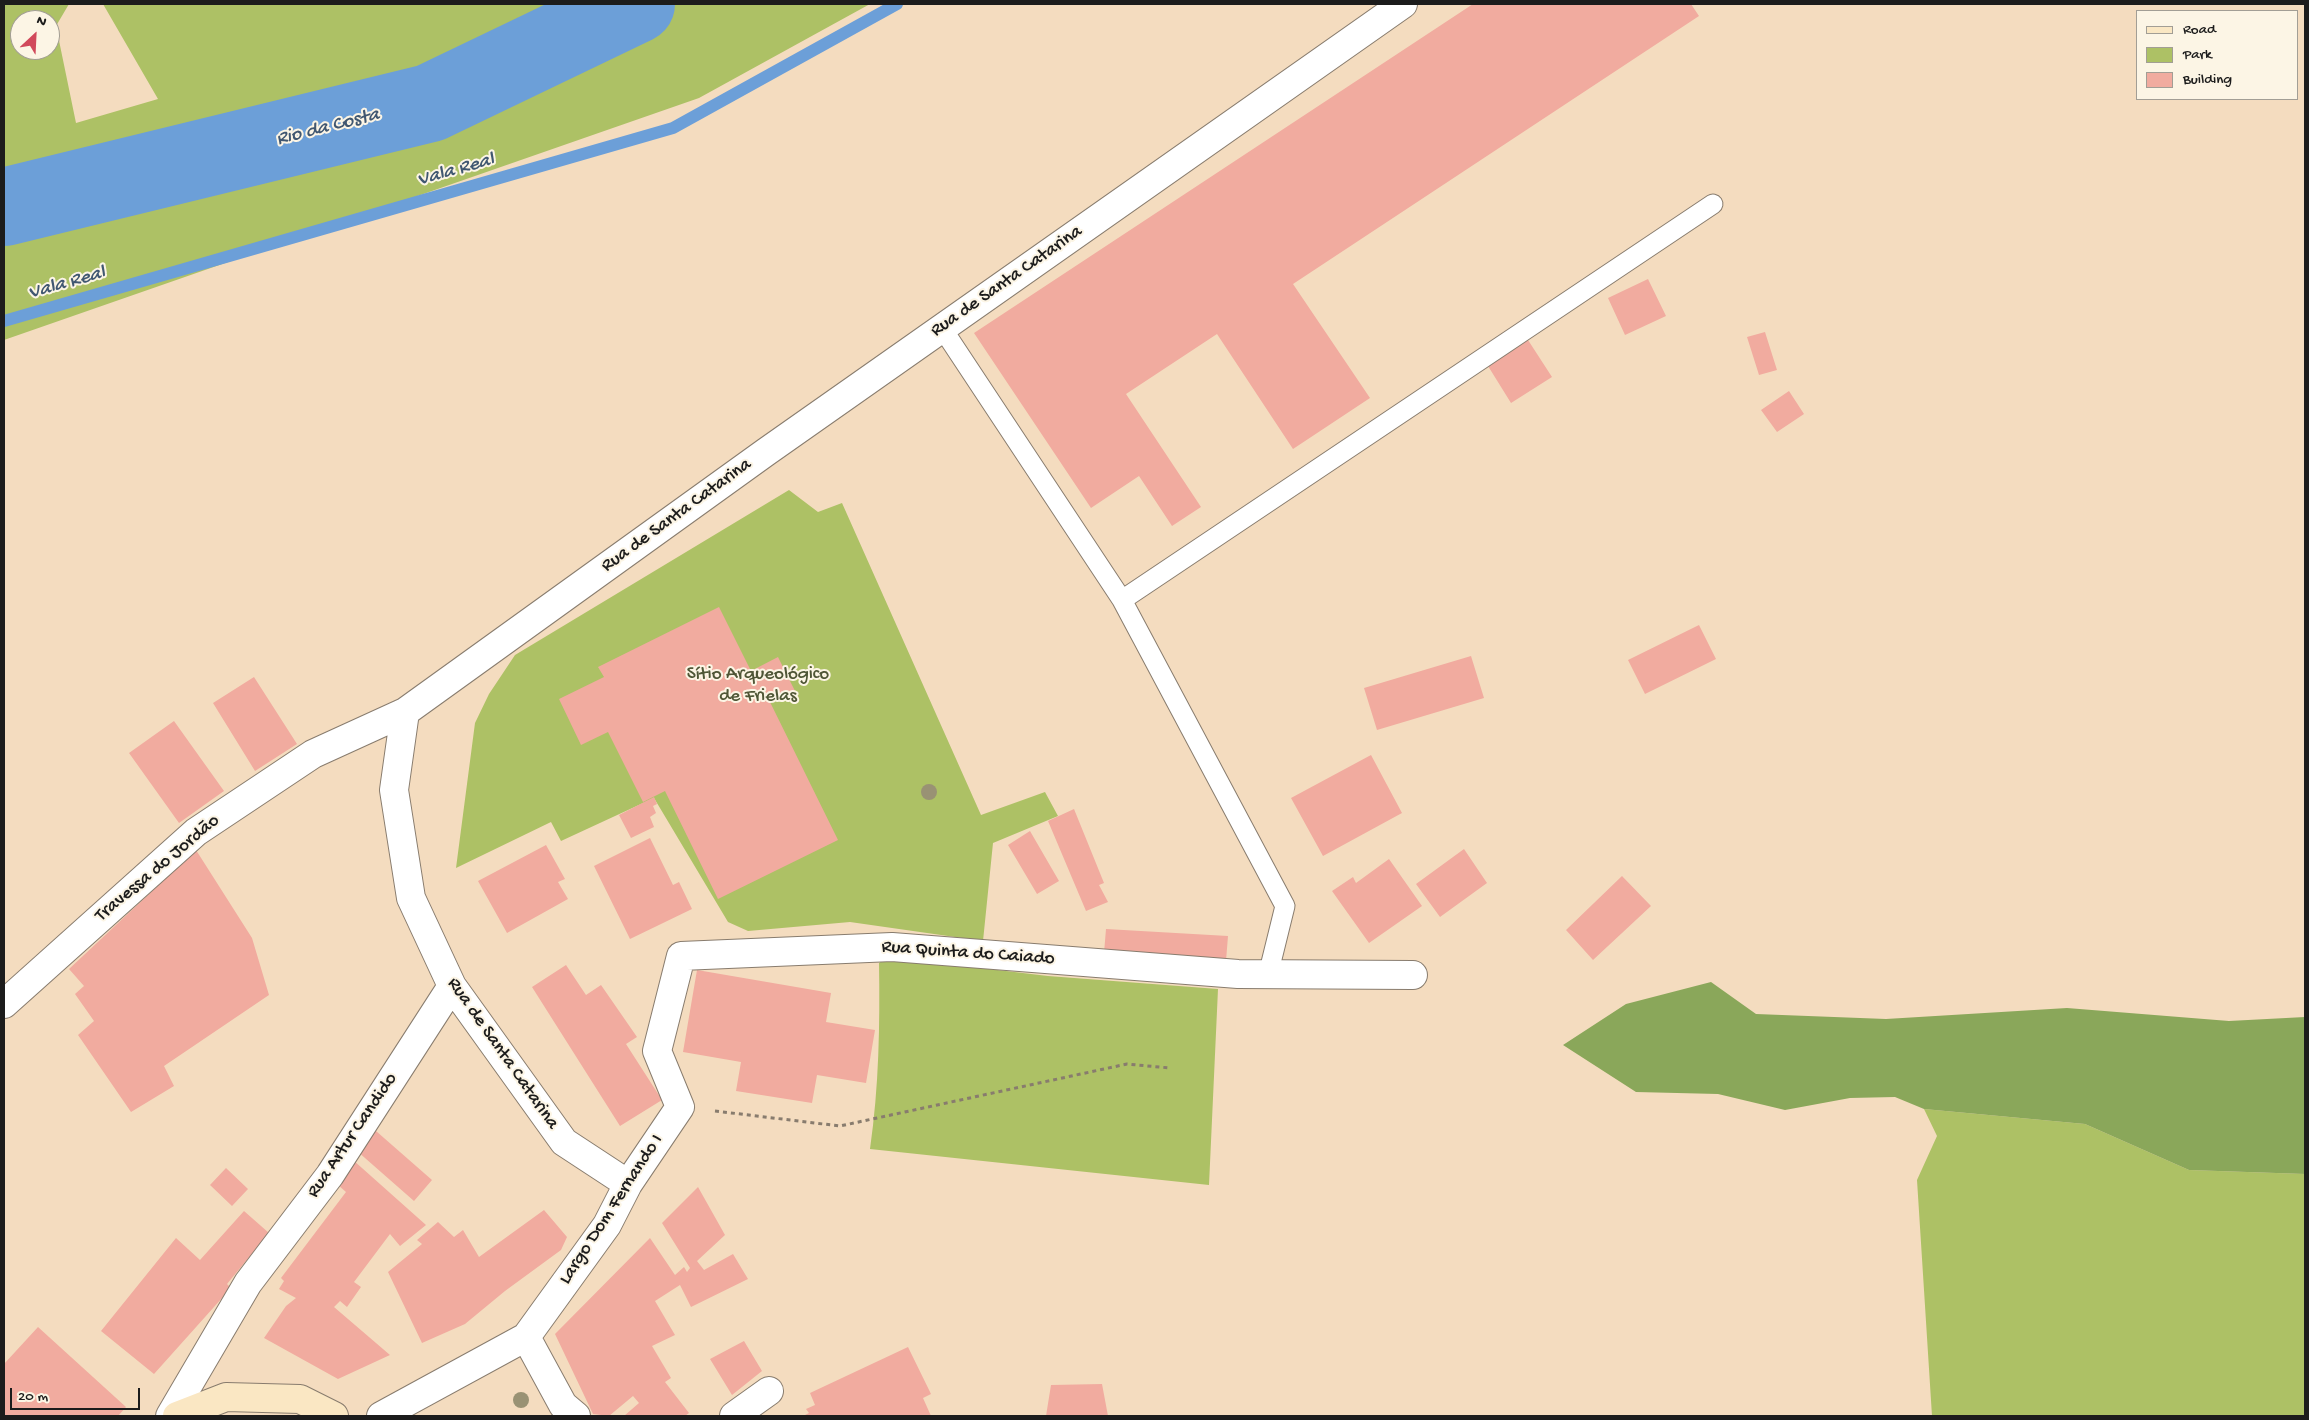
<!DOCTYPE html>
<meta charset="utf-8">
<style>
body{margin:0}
#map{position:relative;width:2309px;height:1420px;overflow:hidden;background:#f4dcbf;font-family:"Gochi Hand",sans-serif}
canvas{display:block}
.frame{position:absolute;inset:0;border:5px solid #1c1c1c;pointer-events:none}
.legend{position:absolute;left:2136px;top:10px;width:162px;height:90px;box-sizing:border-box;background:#fcf5e5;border:1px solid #a29e95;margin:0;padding:6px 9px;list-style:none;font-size:15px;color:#1c1c1c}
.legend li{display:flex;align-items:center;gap:10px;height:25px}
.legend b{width:25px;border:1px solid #a29e95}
.north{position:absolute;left:10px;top:10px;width:50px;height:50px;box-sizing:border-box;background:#fcf5e5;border:1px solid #a29e95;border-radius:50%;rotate:25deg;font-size:14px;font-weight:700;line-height:20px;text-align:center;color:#1c1c1c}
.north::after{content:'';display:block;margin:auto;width:18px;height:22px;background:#d1495b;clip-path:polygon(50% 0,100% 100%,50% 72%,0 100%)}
.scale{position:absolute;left:10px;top:1388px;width:130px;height:22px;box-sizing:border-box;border:2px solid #1c1c1c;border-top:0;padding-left:6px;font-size:15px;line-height:18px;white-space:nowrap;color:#1c1c1c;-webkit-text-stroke:4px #fcf5e5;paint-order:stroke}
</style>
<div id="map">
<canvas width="2309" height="1420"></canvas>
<div class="frame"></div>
<ul class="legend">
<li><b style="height:6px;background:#fae7c3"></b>Road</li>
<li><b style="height:14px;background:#adc165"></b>Park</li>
<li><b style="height:14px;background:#f1ab9f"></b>Building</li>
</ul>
<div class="north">N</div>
<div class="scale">20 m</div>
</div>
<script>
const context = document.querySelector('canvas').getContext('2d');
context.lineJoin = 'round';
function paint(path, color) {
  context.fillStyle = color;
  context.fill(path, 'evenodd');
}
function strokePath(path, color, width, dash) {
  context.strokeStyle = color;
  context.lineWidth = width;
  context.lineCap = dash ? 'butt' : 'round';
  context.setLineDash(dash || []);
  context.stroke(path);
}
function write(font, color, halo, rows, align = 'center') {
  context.font = font + ' "Gochi Hand",sans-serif';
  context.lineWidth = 4;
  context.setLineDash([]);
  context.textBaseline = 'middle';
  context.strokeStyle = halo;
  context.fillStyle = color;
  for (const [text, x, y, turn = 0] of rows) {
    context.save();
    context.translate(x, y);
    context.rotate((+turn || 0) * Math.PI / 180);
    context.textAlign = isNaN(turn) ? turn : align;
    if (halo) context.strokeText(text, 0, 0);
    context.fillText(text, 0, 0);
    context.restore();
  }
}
paint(new Path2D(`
 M4,4H69L56,26L76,123L158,99L103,4H870L699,98L4,340ZM20,20H50V50H20Z
 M789,490L818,512L842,503L981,815L1045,792L1058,816L993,843L983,941L850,922L748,931L728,922L654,798L561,841L551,822L456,868L475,723L489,694L515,655Z
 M888,957L1048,976L1218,989L1209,1185L870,1149C879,1087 880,1025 879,963Z
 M1924,1109L2085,1124L2189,1170L2305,1174V1416H1932L1917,1180L1937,1136Z`), '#adc165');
paint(new Path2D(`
 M1711,982L1756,1014L1886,1019L2067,1008L2229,1021L2305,1017V1174L2189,1170L2085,1124L1924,1109L1895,1097L1850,1098L1785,1110L1718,1094L1636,1092L1563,1045L1626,1004Z`), '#8aa75a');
strokePath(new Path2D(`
 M4,321L673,128L897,4`), '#6c9fd8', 12);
strokePath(new Path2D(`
 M4,207L430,103L636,4`), '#6c9fd8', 78);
paint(new Path2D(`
 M1473,4H1691L1699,16L1293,284L1370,398L1293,449L1217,334L1126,394L1201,507L1172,526L1139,476L1091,508L974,333Z
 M1648,279L1666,316L1625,335L1608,298Z
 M1765,332L1777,370L1759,375L1747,337Z
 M1528,340L1552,377L1511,403L1488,366Z
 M1789,391L1804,414L1777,432L1761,410Z
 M719,607L751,671L778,657L795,691L770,702L838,840L718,899L665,791L643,802L608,732L581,745L559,699L604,677L598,667Z
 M1699,625L1716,659L1645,694L1628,660Z
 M1471,656L1484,698L1377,730L1364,688Z
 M254,677L297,744L255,771L213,703Z
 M174,721L224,791L179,823L129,753Z
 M1371,755L1402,813L1323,856L1291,798Z
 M654,797L657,804L653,806L656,813L650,817L654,827L631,838L619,815Z
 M1074,809L1104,883L1099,885L1108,902L1086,911L1048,821Z
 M1030,831L1059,881L1037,894L1008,845Z
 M650,838L673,885L679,882L692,909L630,939L594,866Z
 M546,845L565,879L558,882L568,899L507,933L478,881Z
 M1464,849L1487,883L1440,917L1416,884Z
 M196,850L252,938L269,995L164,1066L174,1086L131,1112L78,1035L94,1021L75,994L84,986L69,969Z
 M1389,859L1422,906L1369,943L1332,891L1353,877L1356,883Z
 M1622,876L1651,906L1593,960L1566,930Z
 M1106,929L1228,936L1226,961L1104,953Z
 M566,965L586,995L601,985L637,1037L626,1044L662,1100L620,1126L532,987Z
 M697,970L831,993L826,1022L875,1030L866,1083L817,1075L812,1103L736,1091L741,1062L683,1052Z
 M376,1131L432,1180L414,1201L357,1151Z
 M353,1160L426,1225L400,1246L390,1234L354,1282L361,1287L347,1307L340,1301L334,1307L390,1355L338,1379L264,1338L286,1306L296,1298L279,1289L284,1281L281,1278L346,1192L338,1185Z
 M226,1168L248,1189L232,1206L210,1185Z
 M698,1187L725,1235L697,1261L704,1270L733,1254L748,1279L691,1307L680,1285L655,1301L675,1335L652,1346L671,1378L665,1382L689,1413L685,1416H624L639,1403L633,1396L609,1416L593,1414L555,1334L650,1238L675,1275L684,1267L687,1272L690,1268L662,1223Z
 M544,1210L567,1237L561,1250L505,1291L465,1324L422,1343L388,1272L422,1244L417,1240L438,1222L454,1237L463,1230L479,1257Z
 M244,1211L269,1233L227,1284L231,1288L154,1374L101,1331L176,1238L200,1260Z
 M38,1327L126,1407L118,1416H4V1364Z
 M744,1341L762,1371L732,1395L710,1359Z
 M908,1347L931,1394L923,1398L931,1416H803L809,1413L806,1409L815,1405L810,1393Z
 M1102,1384L1108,1416H1046L1051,1385Z`), '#f1ab9f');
const lane = new Path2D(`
 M942,328L1122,600L1285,906L1268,975
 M1122,600L1713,204`);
const street = new Path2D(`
 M405,712L394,790L411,898L452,986L564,1142L628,1184
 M4,1004L196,832L313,754L405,712L766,452L1403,4
 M526,1337L607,1225L628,1184L680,1107L657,1051L681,956L892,947L1238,974L1413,975
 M170,1416L248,1283L330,1175L452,986
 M381,1416L526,1337L563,1405L576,1416
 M734,1416L769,1391`);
const secondary = new Path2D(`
 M177,1416L226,1397L300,1399L334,1416`);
strokePath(lane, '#887c6e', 21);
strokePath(street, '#887c6e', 30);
strokePath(secondary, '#887c6e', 30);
strokePath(new Path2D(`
 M715,1111L840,1126L1127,1064L1170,1068`), '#887c6e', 3, [4, 4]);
strokePath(lane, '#fff', 19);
strokePath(street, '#fff', 28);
strokePath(secondary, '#fae7c3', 28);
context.fillStyle = '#999274';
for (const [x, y] of [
 [929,792],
 [521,1400]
]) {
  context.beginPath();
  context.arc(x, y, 8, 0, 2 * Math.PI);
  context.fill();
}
write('19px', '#1c1c1c', '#fcf5e5', [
 ["Rua de Santa Catarina",1007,282,-35],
 ["Rua de Santa Catarina",677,516,-36],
 ["Travessa do Jordão",158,869,-40],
 ["Rua Quinta do Caiado",968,954,4],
 ["Rua de Santa Catarina",502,1054,55],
 ["Rua Artur Candido",353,1136,-56],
 ["Largo Dom Fernando I",612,1210,-57]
]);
write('19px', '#4f5636', '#fcf5e5', [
 ["Sítio Arqueológico",758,675],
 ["de Frielas",758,697]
]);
write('italic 20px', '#405771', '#fcf5e5', [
 ["Rio da Costa",328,128,-14],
 ["Vala Real",456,171,-16],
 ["Vala Real",67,284,-16]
]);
</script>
